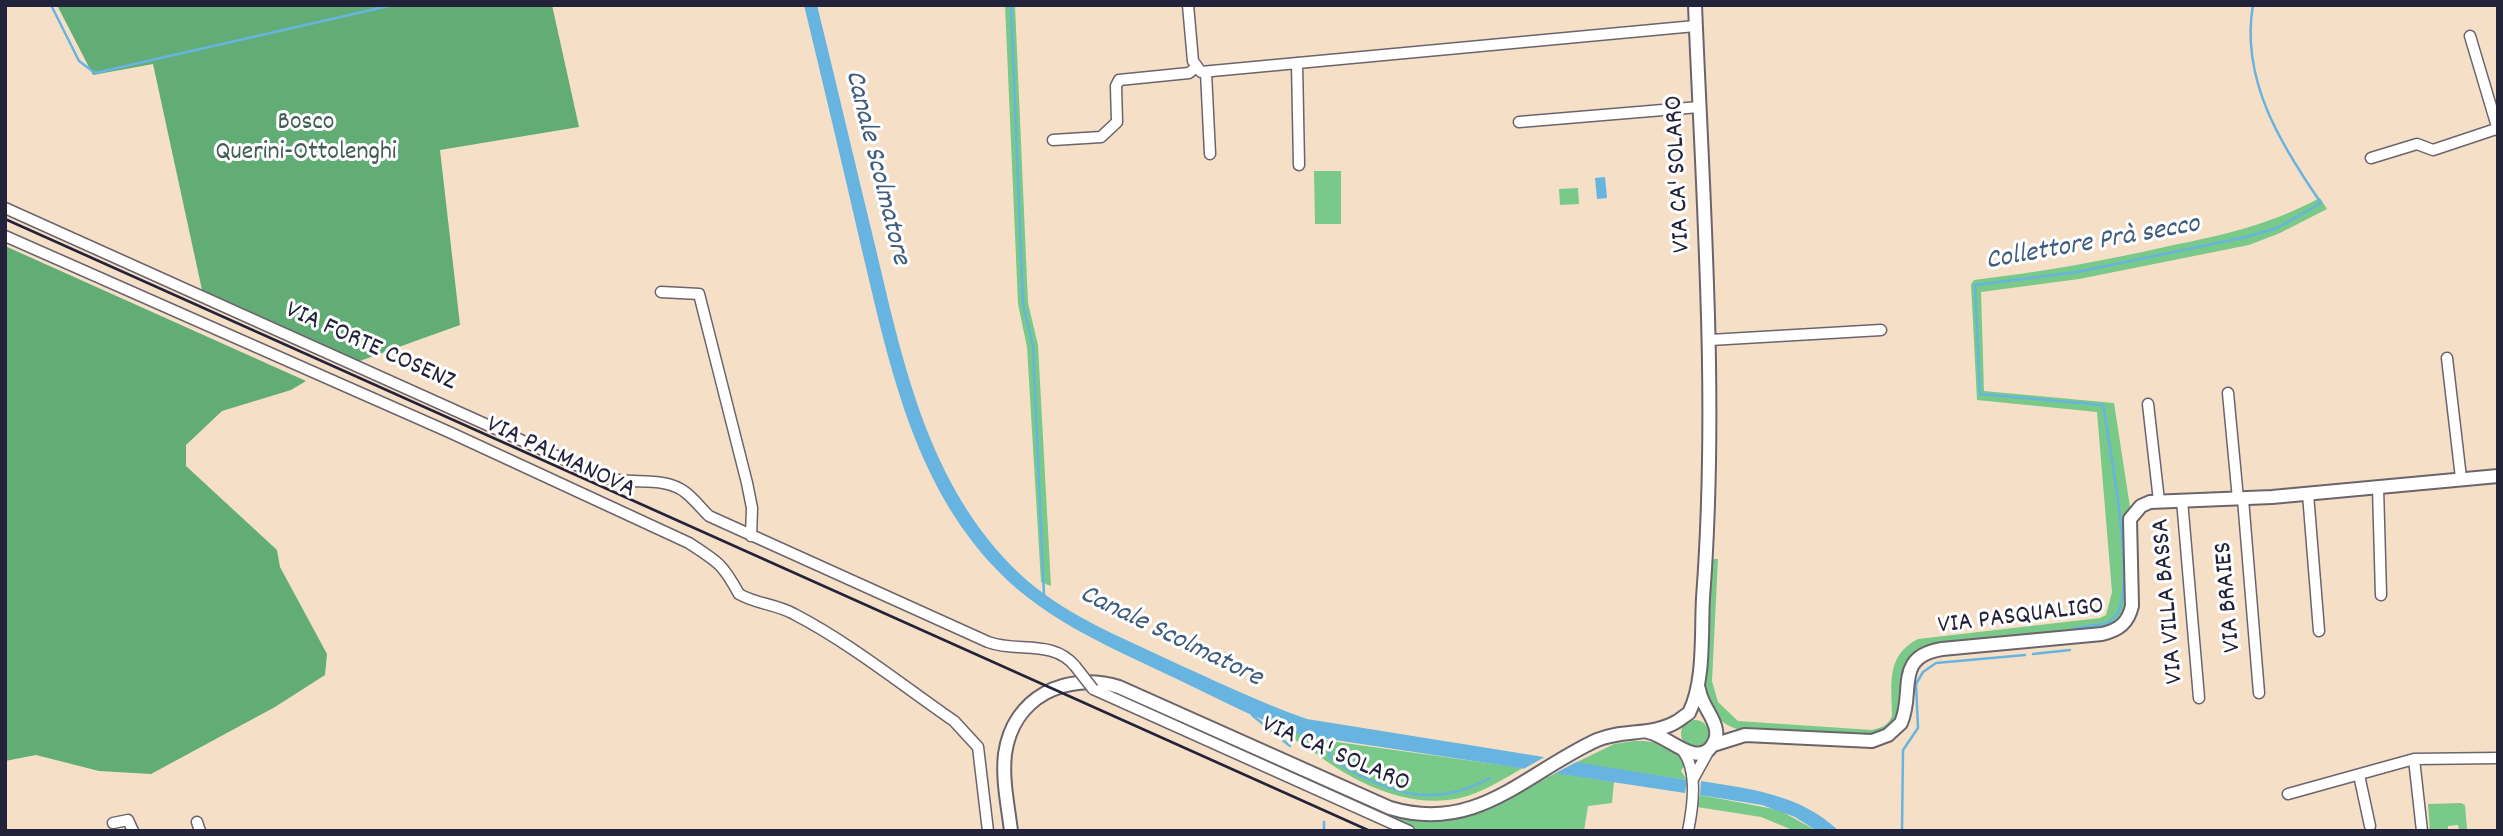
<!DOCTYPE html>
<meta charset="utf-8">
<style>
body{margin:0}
#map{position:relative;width:2503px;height:836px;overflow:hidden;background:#f5e0c7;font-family:Dekko,sans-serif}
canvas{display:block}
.frame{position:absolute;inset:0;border:7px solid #22223b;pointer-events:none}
</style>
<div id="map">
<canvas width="2503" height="836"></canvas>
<div class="frame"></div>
</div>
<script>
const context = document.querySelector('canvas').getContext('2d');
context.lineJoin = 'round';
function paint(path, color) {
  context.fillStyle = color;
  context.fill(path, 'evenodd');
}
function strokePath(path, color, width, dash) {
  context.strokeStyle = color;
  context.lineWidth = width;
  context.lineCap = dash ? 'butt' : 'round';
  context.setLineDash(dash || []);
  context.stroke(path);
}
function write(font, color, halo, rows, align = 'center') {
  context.font = font + ' Dekko,sans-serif';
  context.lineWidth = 6;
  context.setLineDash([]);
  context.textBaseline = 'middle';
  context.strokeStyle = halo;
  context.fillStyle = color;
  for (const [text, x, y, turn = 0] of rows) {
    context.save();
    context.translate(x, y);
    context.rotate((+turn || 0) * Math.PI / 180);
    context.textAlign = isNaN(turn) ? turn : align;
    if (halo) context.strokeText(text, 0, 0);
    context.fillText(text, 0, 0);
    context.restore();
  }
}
paint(new Path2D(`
 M1005,5H1015L1028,303L1038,345L1051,586L1041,582L1027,347L1018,304Z
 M1314,171H1341V224H1315Z
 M1578,188L1579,204L1560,205L1559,189Z
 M2320,198L2327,209L2280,233L2249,245L2079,279L1981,292L1984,391L2114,403L2130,507L2124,519L2127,605L2121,618L2109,627L1920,650L1905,662C1897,695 1910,720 1872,736L1741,730C1729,727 1718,721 1711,709C1697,684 1710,590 1711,559H1718L1712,681L1718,702L1738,721L1872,730C1882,727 1888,726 1892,716C1892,684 1885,656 1918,639L2100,618L2106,615L2112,592L2097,412L1977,400L1971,284L1974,280C2040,272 2104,261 2169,246C2227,234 2266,226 2320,198Z
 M1681 734a14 14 0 1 1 28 0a14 14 0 1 1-28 0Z
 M1274,725L1330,741L1523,768C1503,779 1482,793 1460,798C1407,810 1351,781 1311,750C1297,739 1286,739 1274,725Z
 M1634,741C1657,740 1672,745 1685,764L1681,771L1687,780L1575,763L1614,744Z
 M1555,773L1614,782L1612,803L1588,806L1584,831H1420L1382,814C1456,834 1493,809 1555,773Z
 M1700,795L1779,810L1817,831H1795L1761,817L1697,807Z
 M2461,803L2465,805L2467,829L2459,830L2458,825L2448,826V830L2430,831L2428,804Z`), '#79c989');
paint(new Path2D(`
 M57,5H552L579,127L440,150L460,325L357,362L202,290L153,64L93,75Z
 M5,246L306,381L291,390L222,411L186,445V466L277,550L280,567L327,654L325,675L275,707L151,774L99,771L36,755L5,761Z`), '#62ad75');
paint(new Path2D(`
 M804,5H817C836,82 854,159 873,237C902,357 926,486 1021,575C1062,613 1116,635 1167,659C1213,680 1259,702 1307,719L1687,780L1685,793L1302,735C1260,721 1221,700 1181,681C1117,650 1048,623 997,570C911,481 888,358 860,242C842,163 823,84 804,5Z
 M1605,177L1607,198L1597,199L1595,178Z
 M1701,781C1751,789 1800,794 1839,831H1817L1795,817L1762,805L1700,795Z`), '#68b4e1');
paint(new Path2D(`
 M1548,755L1580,760L1550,776L1520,771Z`), '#f5e0c7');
strokePath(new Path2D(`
 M51,5L79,61L95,73L393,5
 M1011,5L1023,304L1033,346L1044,595
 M2071,629L2108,623C2112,619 2116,616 2119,611C2134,574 2110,449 2103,405L1980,394L1975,285L2077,272L2246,237L2277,228L2321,203C2281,145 2240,79 2253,5
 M2033,654L2070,650
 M1252,715L1290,746
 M1330,741L1329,756L1337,763C1391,794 1433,809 1490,778
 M1324,822V831
 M1902,831L1903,750L1918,728L1916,684L1923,672L1936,663L2025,655`), '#68b4e1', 2.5);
const minor = new Path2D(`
 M1188,5L1193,61L1201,72L1695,26
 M2470,36L2498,130
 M1297,63L1299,165
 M1206,72L1210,154
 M1519,122L1699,107
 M1053,140L1101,137L1117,122L1116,86L1119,80L1189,73L1195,68
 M2371,158L2417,144L2433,150L2496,129
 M5,208L603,477C630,486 663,475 685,492C693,498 701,508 709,516L988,642C1017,653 1053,639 1075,666
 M5,236L449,432L689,543C718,562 722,563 739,594C756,604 776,604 794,614C850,643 902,685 954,721L978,747L988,831
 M661,292L699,294L747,483L752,508L751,536
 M1710,340L1881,330
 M2447,358L2461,478
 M2228,393L2238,499
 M2148,404L2159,501
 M2378,487L2381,595
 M2308,494L2319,631
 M2243,499L2259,693
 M2182,500L2199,698
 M1093,689L1409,831
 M1683,751C1698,771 1693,807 1688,831
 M2414,759L2422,831
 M2359,775L2370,826
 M1693,779L1709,750
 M2288,794L2414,759L2498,758
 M197,822L200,831
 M113,823L128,820L133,831`);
const tertiary = new Path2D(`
 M1648,732C1669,736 1696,768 1712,746C1715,742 1717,736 1716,730C1714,716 1701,705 1699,689
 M1713,745L1745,735L1872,741L1888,735L1901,723C1915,692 1893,657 1942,649L2102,634C2119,630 2128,623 2132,606L2130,519L2141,506L2150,502L2272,497L2498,476
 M1011,831C1008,806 1002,779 1005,754C1013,697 1066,671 1119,687L1390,808C1477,834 1525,773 1597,740C1622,729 1652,736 1676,722C1680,720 1684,716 1689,713C1705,681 1701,634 1703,598C1718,400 1703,203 1695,5`);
strokePath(minor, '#6c646c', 13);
strokePath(tertiary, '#6c646c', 16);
strokePath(minor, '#fff', 10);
strokePath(tertiary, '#fff', 12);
strokePath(new Path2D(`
 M5,219L1370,831`), '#22223b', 2.5);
const minorBridge = new Path2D(`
 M1075,666L1093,689`);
strokePath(minorBridge, '#6c646c', 13, []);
strokePath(minorBridge, '#fff', 10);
write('26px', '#405c56', '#fff', [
 ["Bosco",306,124],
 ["Querini-Ottolenghi",306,154]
]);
write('26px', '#22223b', '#fff', [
 ["VIA CA' SOLARO",1680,174,-93],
 ["VIA FORTE COSENZ",370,348,24],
 ["VIA PALMANOVA",560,459,25],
 ["VIA BRAIES",2230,597,-95],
 ["VIA VILLA BASSA",2170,601,-95],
 ["VIA PASQUALIGO",2021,618,-7],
 ["VIA CA' SOLARO",1335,756,23]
]);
write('italic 28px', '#3e5c7d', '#fff', [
 ["Canale Scolmatore",875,168,76],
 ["Collettore Prà secco",2093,245,-10],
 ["Canale Scolmatore",1170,638,26]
]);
</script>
